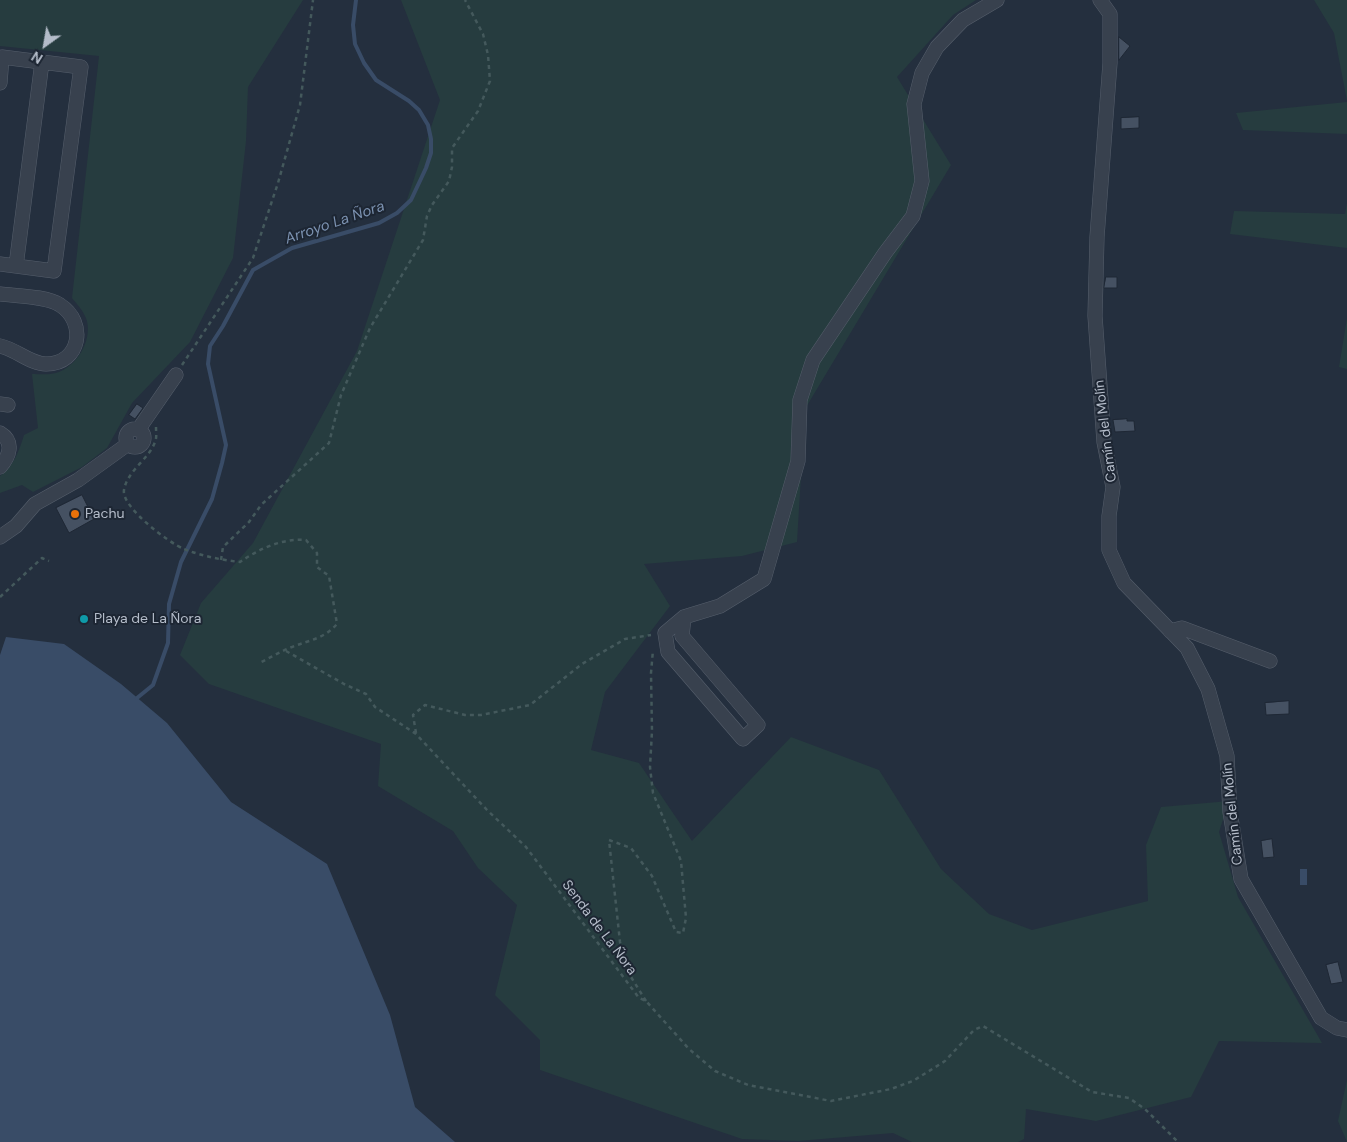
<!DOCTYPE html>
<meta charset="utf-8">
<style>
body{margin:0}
#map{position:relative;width:1347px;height:1142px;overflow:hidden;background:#242f3e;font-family:"DM Sans",sans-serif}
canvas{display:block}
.north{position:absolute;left:20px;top:20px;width:50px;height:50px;-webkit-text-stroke:4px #1d2633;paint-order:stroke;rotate:212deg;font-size:14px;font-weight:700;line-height:20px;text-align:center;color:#b4bcc9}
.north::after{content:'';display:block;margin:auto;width:18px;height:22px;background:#b4bcc9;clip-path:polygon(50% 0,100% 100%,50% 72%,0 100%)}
</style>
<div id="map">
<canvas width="1347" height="1142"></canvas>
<div class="north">N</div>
</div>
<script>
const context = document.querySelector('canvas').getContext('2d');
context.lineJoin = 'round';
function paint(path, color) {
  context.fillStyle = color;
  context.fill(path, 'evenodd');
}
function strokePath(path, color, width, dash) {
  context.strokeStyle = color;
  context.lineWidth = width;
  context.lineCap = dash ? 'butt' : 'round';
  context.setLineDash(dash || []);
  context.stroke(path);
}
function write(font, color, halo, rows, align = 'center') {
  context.font = font + ' "DM Sans",sans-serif';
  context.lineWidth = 4;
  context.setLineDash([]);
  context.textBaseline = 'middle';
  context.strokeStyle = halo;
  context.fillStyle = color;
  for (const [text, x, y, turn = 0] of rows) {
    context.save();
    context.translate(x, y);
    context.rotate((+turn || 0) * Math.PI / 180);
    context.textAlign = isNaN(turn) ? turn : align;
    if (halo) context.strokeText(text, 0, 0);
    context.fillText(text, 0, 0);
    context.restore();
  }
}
paint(new Path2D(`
 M0,0H303L248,87L246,141L233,258L190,342L132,403L107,448L82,467L33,492L22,485L0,493V476C14,466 19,451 24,435L38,428L32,374C39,374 49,375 56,373C76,367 92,342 87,321C85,313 77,304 72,298L99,56L0,46Z
 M401,0H976L953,15L897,77L951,165L805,409L797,542L742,556L644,564L670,606L605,692L591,750L639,763L692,841L791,737L879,770L941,869L989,914L1032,930L1148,901L1146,845L1161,807L1229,801L1219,832L1238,897L1322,1043L1219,1041L1191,1097L1096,1121L1026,1109L1024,1139L1018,1142H912L893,1133L798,1141L742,1139L540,1070V1040L495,995L517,905L478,868L453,831L378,786L381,744L209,684L180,655L201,603L253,543L357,351L440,100Z
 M1314,0H1347V101L1334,33Z
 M1347,102V134L1243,130L1236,113Z
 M1347,203V248L1230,234L1234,211L1345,214Z
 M1347,318V369L1339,367Z
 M1347,1080V1142L1338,1121Z`), '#263c3f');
paint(new Path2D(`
 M6,637L64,644L121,684L167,723L231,802L327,864L390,1015L415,1107L455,1142H0V655Z
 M1300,869H1307V885H1300Z`), '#394c67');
strokePath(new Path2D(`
 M137,698L153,685L168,643L169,604L181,562L212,499L222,463L226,445L208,364L210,346L223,326L253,270L292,248L379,223L397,213L411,200L426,168L431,153V139L428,125L419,110L409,101L376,80L364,63L355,44L353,25L356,0`), '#394c67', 4);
const building = new Path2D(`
 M1119,37L1130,46L1119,60Z
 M1139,117V128L1121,129V118Z
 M1106,277H1117V288H1104Z
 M137,404L143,408L135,419L129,415Z
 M1127,419V421H1134L1135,431L1115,432L1113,420Z
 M82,495L94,519L69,533L56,508Z
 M1289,701V714L1266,715L1265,703Z
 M1272,839L1274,857L1263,858L1261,841Z
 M1338,962L1343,982L1331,984L1326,965Z`);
paint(building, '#455162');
strokePath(building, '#1f2835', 1);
const minor = new Path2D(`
 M1100,0L1110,14V63L1097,237L1095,316L1104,442L1113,487L1109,516V550L1124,583L1187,648L1208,689L1227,756L1230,812L1241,879L1321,1018L1337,1028L1347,1030
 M0,83L2,57L81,67L54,271L0,264
 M16,266L42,62
 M0,294C16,296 47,296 60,305C87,322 81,364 46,364C30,364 16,349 0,346
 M0,404L8,405
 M126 438a9 9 0 1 1 18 0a9 9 0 1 1-18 0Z
 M138,430L176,375
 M0,433C15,442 9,457 0,467
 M0,537L16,526L35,504L78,480L128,444
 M684,617L682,636L758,725L743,739L668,652L665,633L684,617L720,606L764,579L798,461L800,400L813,360L885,253L913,216L922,181L914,104L922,73L937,47L963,20L997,0
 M1170,631L1182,628L1270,661`);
strokePath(minor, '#565f6c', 15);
strokePath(new Path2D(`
 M182,365L253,258L278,183L300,105L313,0
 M156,427C156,432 157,438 155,442C149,459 127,471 124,490C121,507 169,543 184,549C202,556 221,560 240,562C259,549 282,538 306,540L317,553V567L329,576L337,624C324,639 309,640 292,647C281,651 270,658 259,663
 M221,560L223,547L249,522L261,505L329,443L341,395L370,328L423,240L427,216L432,205L449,181L452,167V148L478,111L490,81L488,55L483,34L465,0
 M0,597L42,558L49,561
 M286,651L344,684L366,694L375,707L416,734L487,810L526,847L639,998L646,1001L689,1049L715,1071L748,1085L831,1101L891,1089L913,1081L945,1061L974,1030L983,1026L1092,1092L1129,1098L1145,1109L1178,1142
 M416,733L413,715L425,705L465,715H481L530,705L582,664L625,639L651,635
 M646,1001L626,969L620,942L609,840L631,848L652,876L676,932L683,933L686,918L681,861L653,793L650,767L652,731L651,673L653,650`), '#44595c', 2.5, [4, 4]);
strokePath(minor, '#38414e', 14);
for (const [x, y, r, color] of [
 [75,514,5,"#e8710a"],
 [84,619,5,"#0f9aa8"]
]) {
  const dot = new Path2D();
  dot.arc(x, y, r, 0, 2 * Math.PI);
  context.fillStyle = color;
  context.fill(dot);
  strokePath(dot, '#1d2633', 2);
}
write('14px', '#b4bcc9', '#1d2633', [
 ["Camín del Molín",1106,431,-97],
 ["Camín del Molín",1233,814,-96],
 ["Senda de La Ñora",599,928,53]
]);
write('14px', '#b4bcc9', '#1d2633', [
 ["Pachu",85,514],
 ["Playa de La Ñora",94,619]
], 'left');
write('italic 15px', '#7c92b1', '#1d2633', [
 ["Arroyo La Ñora",335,223,-19]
]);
</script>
